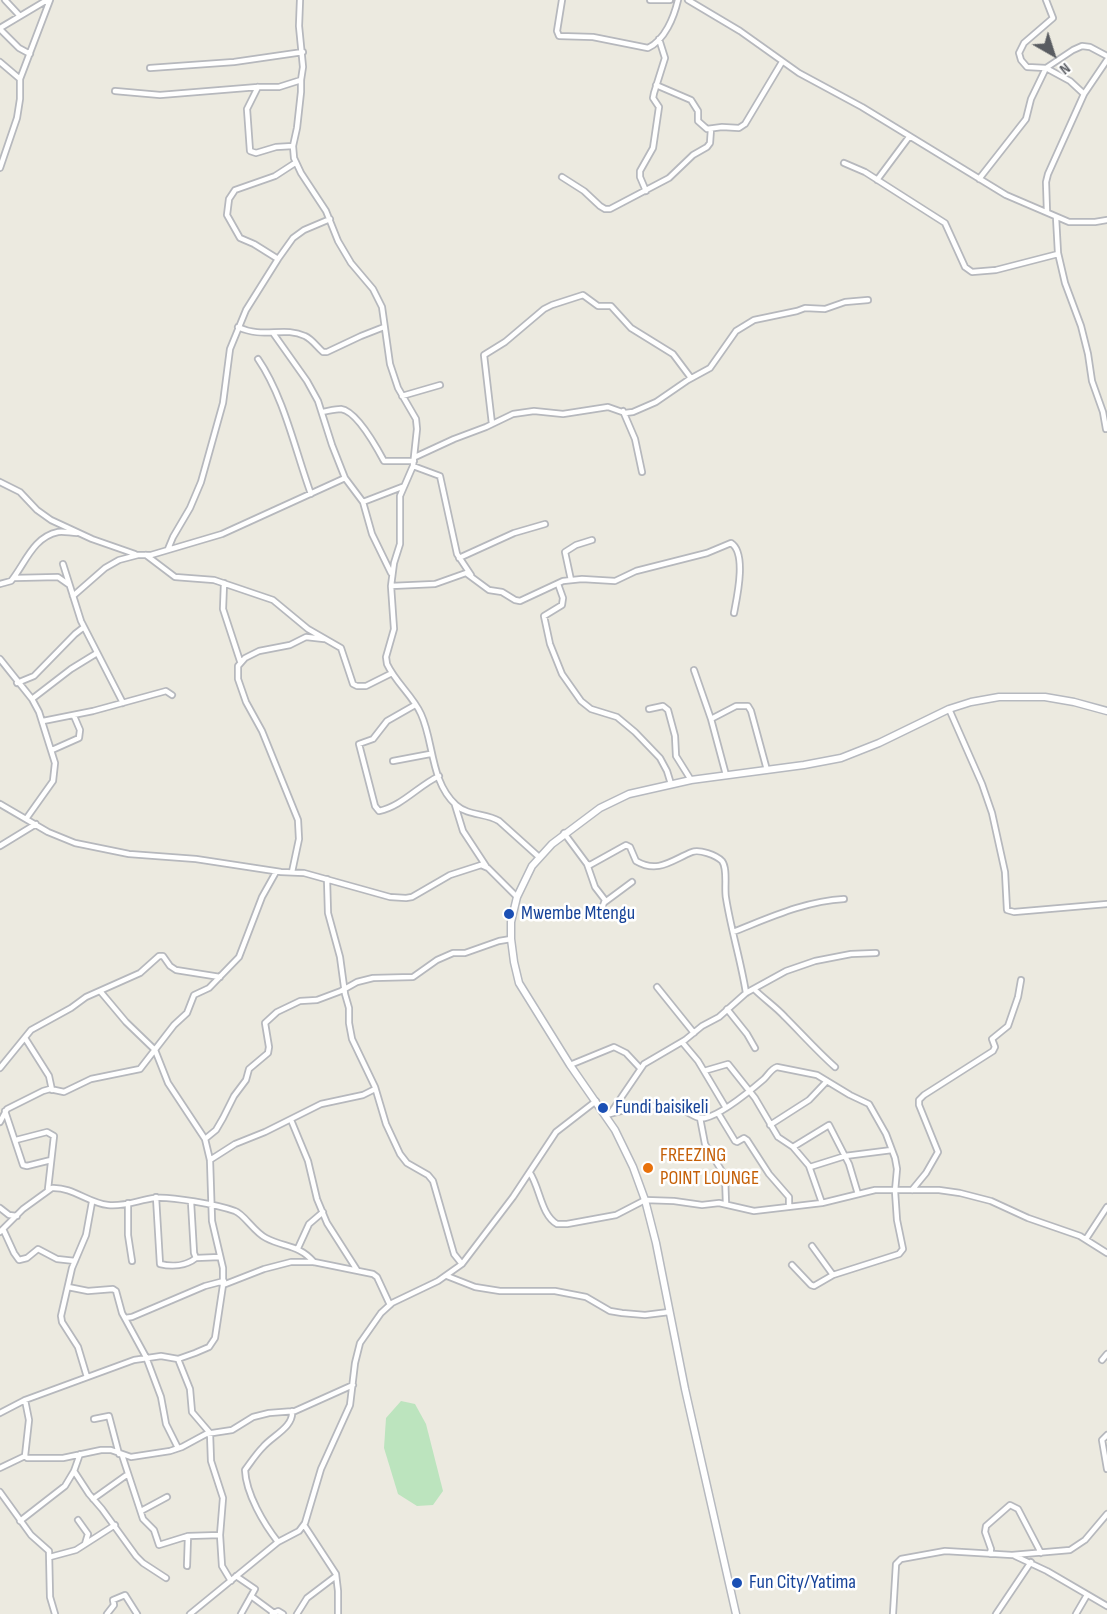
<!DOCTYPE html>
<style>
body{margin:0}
#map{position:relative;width:1107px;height:1614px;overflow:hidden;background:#eceae0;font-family:"Sofia Sans Condensed",sans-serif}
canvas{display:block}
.north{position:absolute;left:1023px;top:24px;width:60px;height:60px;-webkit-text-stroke:4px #fff;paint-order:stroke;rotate:141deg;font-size:16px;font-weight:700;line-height:24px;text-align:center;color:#595c61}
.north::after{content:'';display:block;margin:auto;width:21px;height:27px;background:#595c61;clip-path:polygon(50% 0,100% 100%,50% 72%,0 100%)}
</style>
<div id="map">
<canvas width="1107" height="1614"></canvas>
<div class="north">N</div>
</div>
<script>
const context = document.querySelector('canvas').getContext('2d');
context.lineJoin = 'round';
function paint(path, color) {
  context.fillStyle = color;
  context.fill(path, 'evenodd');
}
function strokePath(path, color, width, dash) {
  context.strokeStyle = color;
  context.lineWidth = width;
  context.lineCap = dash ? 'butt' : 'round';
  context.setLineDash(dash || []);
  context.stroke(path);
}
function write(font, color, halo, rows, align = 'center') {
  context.font = font + ' "Sofia Sans Condensed",sans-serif';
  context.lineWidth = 5;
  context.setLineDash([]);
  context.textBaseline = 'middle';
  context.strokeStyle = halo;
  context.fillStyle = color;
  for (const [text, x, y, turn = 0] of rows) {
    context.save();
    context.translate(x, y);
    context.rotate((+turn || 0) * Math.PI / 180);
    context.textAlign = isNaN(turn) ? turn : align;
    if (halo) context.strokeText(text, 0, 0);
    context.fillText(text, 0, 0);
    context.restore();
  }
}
paint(new Path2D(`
 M401,1401L415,1404L426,1424L443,1491L433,1505L417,1506L398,1494L384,1448L386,1418Z`), '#bce4be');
const street = new Path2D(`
 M5,0L19,15
 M300,0L299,26L303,67L301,80V92L297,128L293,146L294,158L301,173L326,211L338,241L351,263L373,289L382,307L390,364L398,388L416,419L417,429L413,466L400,496V544L394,563L391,586L394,629L386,657L387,664C396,683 413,696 421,714C434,742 430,781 456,805C468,816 486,813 499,821L539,857
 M562,0L557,31L559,36L593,37L648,48C665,40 674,17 678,0
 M650,0H670
 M688,0L740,31L799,73L862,107L1006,195L1069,222H1095L1107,220
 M1046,0L1053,18L1024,43L1019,53L1021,60L1027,67L1046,68L1070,81L1084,94
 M0,28L47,0
 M0,29L19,48L30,54
 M0,62L20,79
 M150,68L234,62L303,52
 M656,85L691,100L698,111V121L707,129L722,127L739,128L745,124L782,62
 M258,87L247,109L250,151L256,153L276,147L293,146
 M115,91L160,95L258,87H279L301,80
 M844,163L865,172L945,223L965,267L972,272L996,270L1058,254
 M0,168L17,118L20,99V79L50,0
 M562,177L584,191L600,206L605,209H610L669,178L693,155L707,147L710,143L711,129
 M979,179L1026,119L1031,99L1046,68L1073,50L1082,46L1090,47L1107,56
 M877,180L909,137
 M646,191L640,177V171L653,148L659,107L653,98L654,93L665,58L659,39
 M1047,212L1046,182L1048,174L1084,94L1107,60
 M1056,217L1058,253L1065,283L1081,326L1088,354L1092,381L1103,412L1106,429
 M278,259L254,244L240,238L227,215L229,199L235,190L275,176L295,163
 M238,327C263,339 284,326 305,336C312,339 317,347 323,352H327L361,336L384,327
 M273,333L307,381L318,401L332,445L345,478L363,502L372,534L391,573
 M258,359C284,397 295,450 311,494
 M402,396L440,385
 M623,411L635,439L642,472
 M322,412C328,411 336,409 341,409C357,411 377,448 384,461H414
 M492,424L484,355L505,342L544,309L552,305L583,295L598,306H611L631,328L673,354L691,378
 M415,457L454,439L486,427L513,414L534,411L563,414L608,407L625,413L633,412L656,402L688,380L710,368L736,331L754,320L797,311L805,308L825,309L845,302L868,300
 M413,466L440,476L457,554L471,575
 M0,482L20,492L37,510L51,520L92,539L135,554
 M363,502L402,487
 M168,549L173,537L190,508L201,482L223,403L230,349L246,310L278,259L293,238L304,230L330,219
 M146,555L175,577L214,580L273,600L308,629L341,648L353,684L357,686H366L392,673
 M459,558L514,533L545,524
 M63,564L81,621L123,703
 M14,578L58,577L68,584
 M571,580L565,552L576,545L592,540
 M224,583L223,609L240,661
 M0,584L11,581C25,564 33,537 58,532C64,531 71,533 77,533
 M558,584L563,598L562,605L544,616L550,644L562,674L581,701L591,709L617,717L635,732L660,758L667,771L671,784
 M391,586L435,584L466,573L489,590L502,592L515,600L520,601L563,581L582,579L615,581L636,571L707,553L731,543C747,553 737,597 734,613
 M73,596L105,568L119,560L138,555H151L222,534L345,478
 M0,659L32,699L39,712L55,763L53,781L26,819
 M694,670L711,719L726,775
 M17,683L34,676L75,634L84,627
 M32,699L71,669L97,653
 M415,705L387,721L373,739L359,744L375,806L379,811C402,806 418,786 439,776
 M649,709L663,706L668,710L675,736L676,756L691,780
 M949,709L982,784L992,813L1005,872L1007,910L1014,912L1107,904
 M711,719L736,706H748L751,711L767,770
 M43,721L93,711L166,691L172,695
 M52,750L79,738L80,730L74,716
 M393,761L430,754
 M0,804L48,832L75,843L129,854L196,859L281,872L304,873L390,897L406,898L412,897L450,875L481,865L488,868L517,897
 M455,805L463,831L486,866
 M564,833L587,864L590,865L626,845L630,847L636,861C658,874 672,860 692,852C699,849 716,855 722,861C728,869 724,888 726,898C731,930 741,961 746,993
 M0,846L36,824
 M587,864L595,887L605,900L601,911L594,915
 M292,872L299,839L298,820L262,731L246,702L238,679V666L245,658L259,651L290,645L306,637L324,639
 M327,879L328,913L340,957L345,994L349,1008V1023L352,1039L375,1087L386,1124L400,1154L407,1163L428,1175L433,1181L454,1254L462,1264
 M605,902L632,882
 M733,932C769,918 805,901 844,899
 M657,987L694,1033
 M754,989C764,999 776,1007 785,1017C802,1034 817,1051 835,1067
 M727,1009L747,1034L755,1048
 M25,1038L49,1076L52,1090
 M682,1042L698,1061L726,1108
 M570,1065L614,1047L626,1053L640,1068
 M0,1068L31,1030L71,1008L86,997L140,973L159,956H163L170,966L176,970L220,977
 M704,1071L728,1064L755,1098L778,1137L793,1147L810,1167L845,1156L892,1150
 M5,1111L23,1165L27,1166L51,1160
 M718,1113L735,1141L737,1142L744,1138L747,1140L769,1174L789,1197V1207
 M610,1114L644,1064L685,1040L702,1026L719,1017L746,993L786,971L815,961L851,954L876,953
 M606,1115C627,1109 653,1103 675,1107C686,1109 695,1120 705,1118C723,1114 750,1091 764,1079C769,1074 771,1069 777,1067L817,1075L850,1095L869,1104L886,1134L895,1158L897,1169L895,1191L897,1220L903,1249L899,1254L833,1275L814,1286L811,1285L792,1265
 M700,1118L705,1144L725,1176L726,1204
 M291,1120L308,1161L317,1199L327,1223L357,1270
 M0,1122L7,1109L43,1091L50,1089L64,1092L91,1079L140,1069L174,1025L187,1013L194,995L209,988L239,957L262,897L276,872
 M770,1125L809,1100L827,1081
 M205,1139L216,1130L223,1118L234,1096L246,1080L249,1069L268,1053L269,1047L265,1023L277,1012L300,1001L317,1000L341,991L357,982L373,978L413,977L437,960L453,953H465L499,941L511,939
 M16,1140L47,1132L54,1136L48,1189
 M793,1147L829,1125L849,1164L858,1194
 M210,1160L235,1144L265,1132L321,1104L363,1095L375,1089
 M809,1166L822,1203
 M530,1173C540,1188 541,1215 557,1224H567L616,1215L645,1200L674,1201L702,1205L719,1203L754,1211L822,1203L875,1190H939L960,1193L991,1201L1028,1218L1080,1236L1107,1253
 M912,1190L926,1173L938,1152L919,1105V1100L924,1095L993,1051L995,1047L992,1039L1008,1026L1018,997L1021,980
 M156,1197L160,1264C172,1267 186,1266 196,1258
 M191,1202L194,1253L196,1258L220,1257
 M128,1203V1235L132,1261
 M0,1208L9,1215L17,1216
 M3,1229L14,1253L19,1260L27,1258L38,1249L57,1259L75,1261
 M0,1232L23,1209L52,1188C73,1187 88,1203 108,1205C124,1207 139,1200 154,1198C170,1196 219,1205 235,1211C244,1214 254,1232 266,1238C285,1248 298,1244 314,1262
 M1086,1239L1107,1207
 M812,1246L833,1275
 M298,1248L309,1224L323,1212
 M447,1276L475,1287L500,1291H555L586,1297L610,1311L622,1313L645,1315L669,1312
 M223,1285L264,1269L291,1262H314L373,1274L377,1277L390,1305
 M68,1287L88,1291L113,1289L116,1291L122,1313L146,1357L161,1397L166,1424L178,1448
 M125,1318L132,1317L205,1286L224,1281
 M178,1359L190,1389L192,1412L210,1433L211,1461L223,1498L220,1535
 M1102,1360L1107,1354
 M87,1377L78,1347L62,1322L61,1316L72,1268L86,1235L92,1202
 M25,1400L29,1420L25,1456L27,1458H63L101,1450H111L131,1457L170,1451L182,1447L206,1434L232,1430L253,1417L269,1413L295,1411L353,1385
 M0,1413L25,1400L134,1360L161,1356L178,1359L195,1353L209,1347L215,1338L223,1285V1268L212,1221L210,1160L205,1139L168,1083L155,1050L126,1022L100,991
 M94,1419L109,1416L119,1454
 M1107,1435L1102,1440L1107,1469
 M122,1455L143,1519L154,1530L159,1545L188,1536L220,1535L222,1566L231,1581
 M0,1468L25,1456
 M74,1471L89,1494L102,1509L136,1556L143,1563L166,1578
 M0,1492L31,1535L49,1551L50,1597L55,1614
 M93,1499L128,1474
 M141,1511L167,1497
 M78,1520L88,1534L85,1544
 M20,1521L65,1486L74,1471L80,1454
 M304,1525L336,1574L338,1591V1614
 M278,1542C264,1524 246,1494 245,1470C251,1462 256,1454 263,1447C272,1436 294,1427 292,1411
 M990,1554L991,1549L985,1532L986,1526L1010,1505L1018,1509L1041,1553
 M1015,1556L1047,1571L1107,1606
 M50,1557L76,1550L115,1525
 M187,1566L188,1536
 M236,1576L255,1589L241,1614
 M251,1596L274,1613
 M107,1614L114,1605L113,1600L125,1595L137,1614
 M190,1614L278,1542L299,1531L305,1523L321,1469L350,1405L355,1363L360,1343L381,1313L392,1303L438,1281L462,1264L513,1197L556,1132L596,1101
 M272,1614L278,1611L283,1614
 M297,1614L307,1598L336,1576
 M893,1614L896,1564L901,1559L945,1551L1012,1555L1070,1550L1085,1540L1107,1514
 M996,1614L1031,1562
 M1076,1614L1087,1595`);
const secondary = new Path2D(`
 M736,1614L685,1389L656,1243L645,1200L633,1167L615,1130L570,1065L519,983L514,962L511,939V922L517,897L532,866L552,844L600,808L629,794L691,780L804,765L841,758L879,743L949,709L971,702L999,697H1045L1074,702L1107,711`);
strokePath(street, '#b6b8bd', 8);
strokePath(secondary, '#b6b9bf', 9);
strokePath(street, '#fff', 4.5);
strokePath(secondary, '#fff', 6);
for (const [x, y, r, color] of [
 [509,914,6,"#1a4fb4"],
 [603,1108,6,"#1a4fb4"],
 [648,1168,6,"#e8710a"],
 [737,1583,6,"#1a4fb4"]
]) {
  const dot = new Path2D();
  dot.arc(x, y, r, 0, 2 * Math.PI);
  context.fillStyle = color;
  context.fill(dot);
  strokePath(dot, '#fff', 2);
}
write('20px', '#164399', '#fff', [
 ["Mwembe Mtengu",521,914],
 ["Fundi baisikeli",615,1108],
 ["Fun City/Yatima",749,1583]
], 'left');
write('20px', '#c56008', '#fff', [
 ["FREEZING",660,1156],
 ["POINT LOUNGE",660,1179]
], 'left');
</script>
